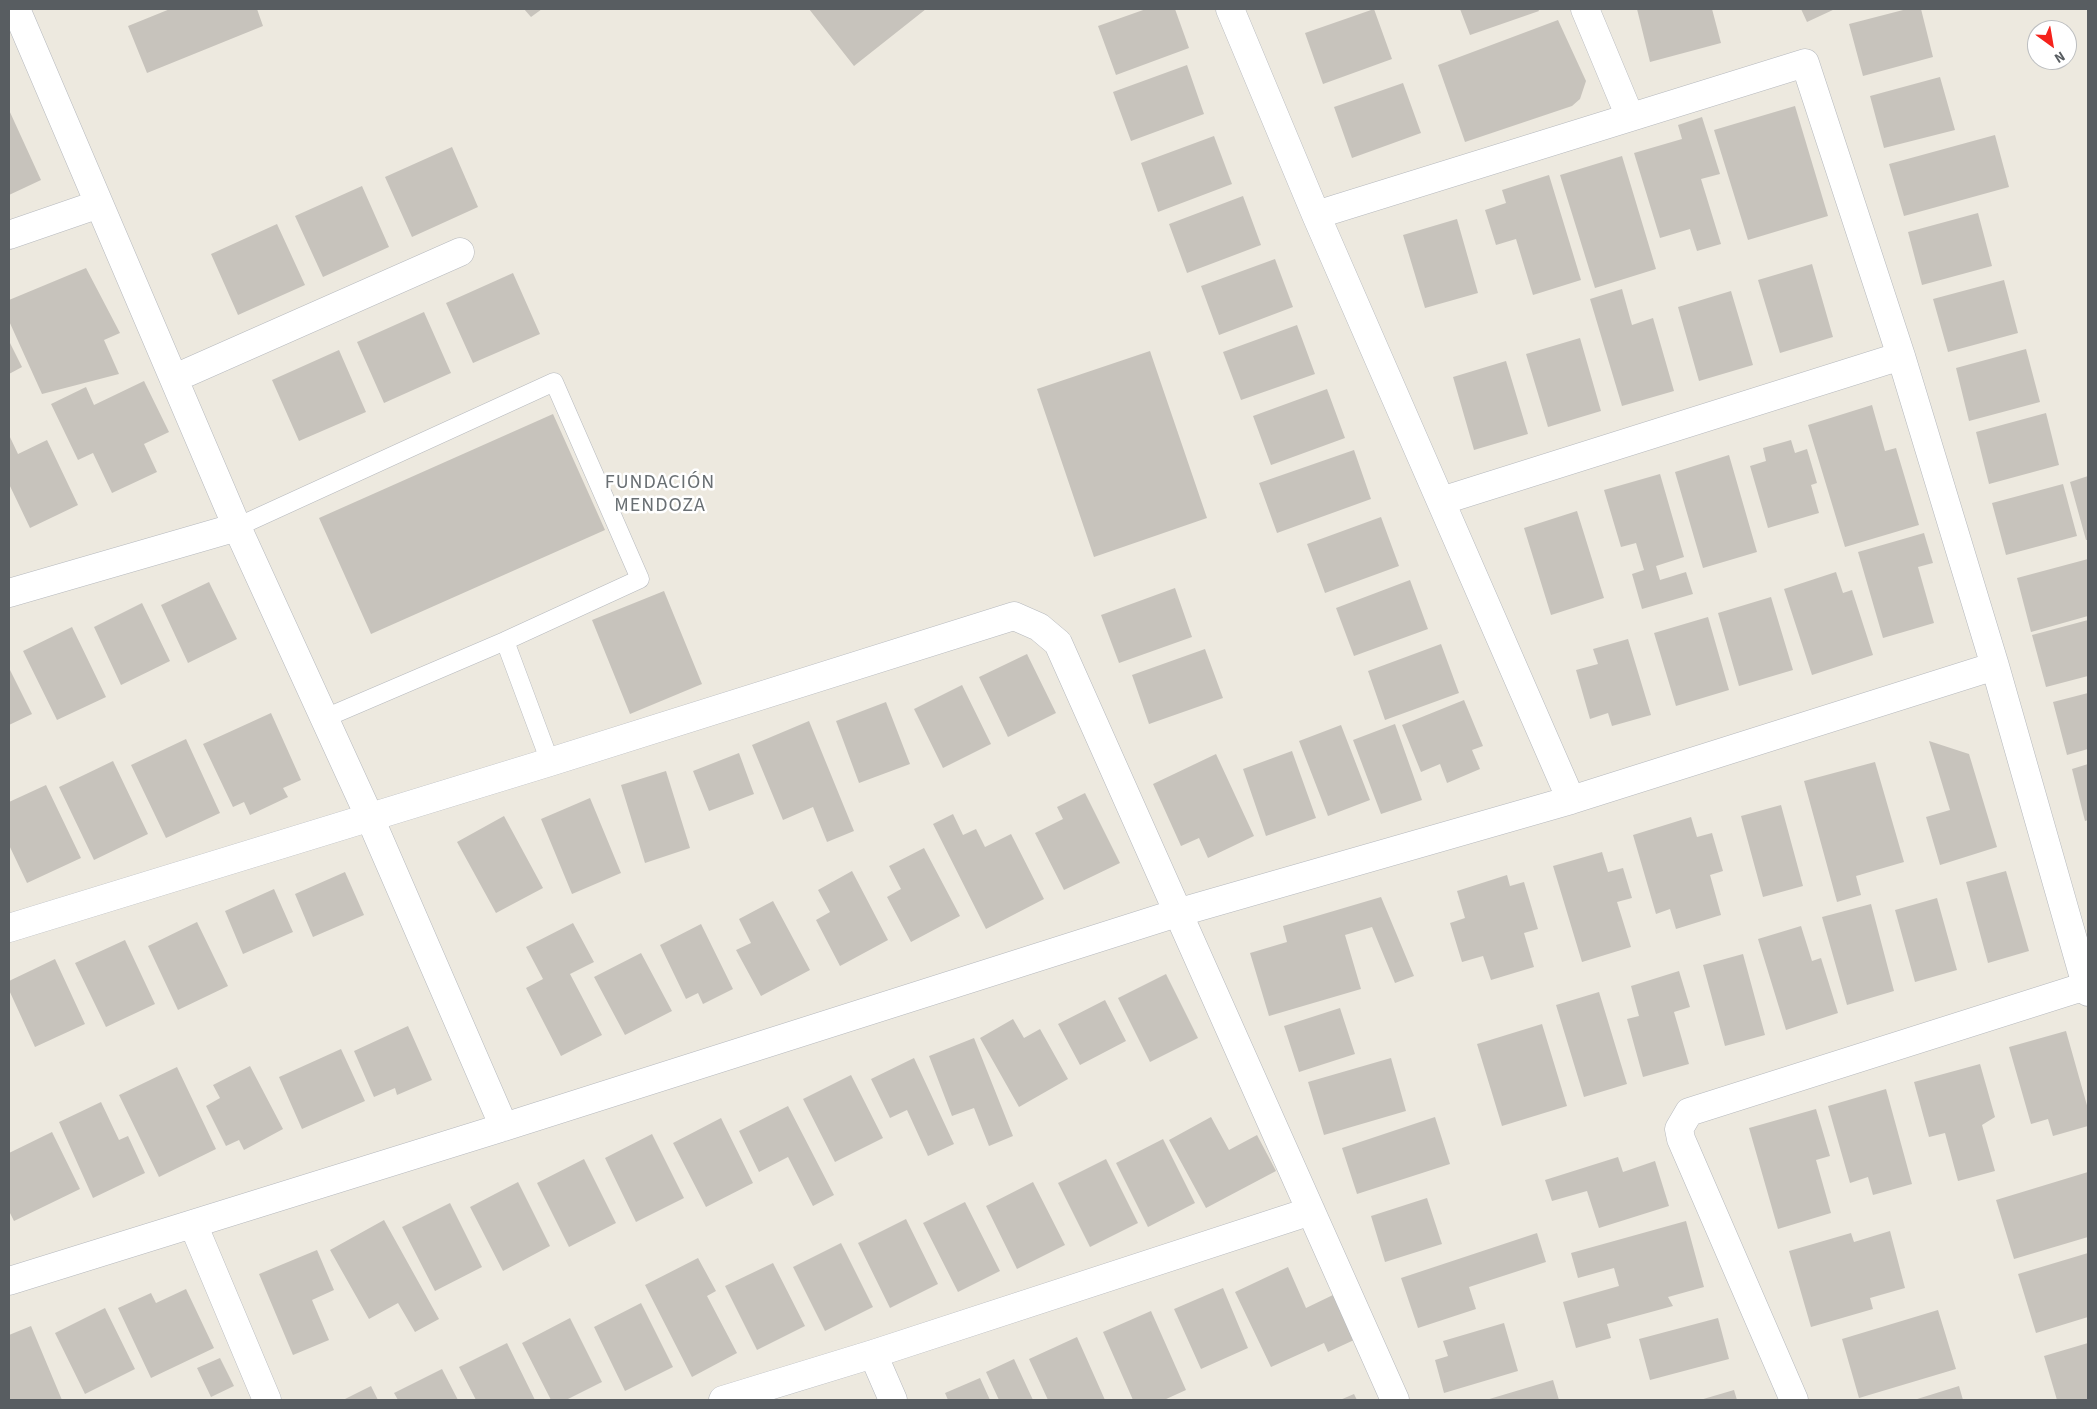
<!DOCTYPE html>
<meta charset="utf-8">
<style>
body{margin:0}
#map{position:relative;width:2097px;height:1409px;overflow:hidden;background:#ede9df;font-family:"Source Sans 3",sans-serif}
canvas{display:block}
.frame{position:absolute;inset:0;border:10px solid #585d61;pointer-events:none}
.north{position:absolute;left:2027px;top:20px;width:50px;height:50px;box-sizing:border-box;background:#fff;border:1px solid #bcbec0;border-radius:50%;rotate:148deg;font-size:14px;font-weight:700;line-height:20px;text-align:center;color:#585d61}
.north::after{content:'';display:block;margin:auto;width:18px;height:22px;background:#f5221c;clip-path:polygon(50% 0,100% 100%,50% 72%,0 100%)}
</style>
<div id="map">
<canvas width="2097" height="1409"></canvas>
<div class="frame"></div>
<div class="north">N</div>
</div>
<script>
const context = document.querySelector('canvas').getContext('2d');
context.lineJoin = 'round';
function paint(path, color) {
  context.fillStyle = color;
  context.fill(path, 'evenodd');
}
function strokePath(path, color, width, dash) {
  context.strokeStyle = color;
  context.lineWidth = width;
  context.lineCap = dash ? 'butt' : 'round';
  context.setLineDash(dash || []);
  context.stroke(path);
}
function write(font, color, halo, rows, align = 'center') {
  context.font = font + ' "Source Sans 3",sans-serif';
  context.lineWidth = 5;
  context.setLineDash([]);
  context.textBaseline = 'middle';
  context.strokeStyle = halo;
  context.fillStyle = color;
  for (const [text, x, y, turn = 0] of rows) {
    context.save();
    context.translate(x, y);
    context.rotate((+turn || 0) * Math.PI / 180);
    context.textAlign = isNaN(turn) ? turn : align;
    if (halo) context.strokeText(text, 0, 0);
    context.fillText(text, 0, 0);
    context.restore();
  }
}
paint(new Path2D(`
 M170,9H257L263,26L147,73L128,26Z
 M524,9H542L531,17Z
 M809,9H926L854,66Z
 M1146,9H1175L1189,48L1116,75L1098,26Z
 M1374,9L1392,59L1323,84L1305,33Z
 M1460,9H1538L1539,11L1470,35Z
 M1637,9H1712L1721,43L1650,62Z
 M1801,9H1835L1807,22Z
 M1907,9H1921L1933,57L1863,76L1849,24Z
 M1558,20L1586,81L1580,99L1572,106L1465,142L1438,65Z
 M1187,65L1204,114L1131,141L1113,92Z
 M1940,77L1955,130L1884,148L1870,96Z
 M1403,83L1421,133L1352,158L1334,107Z
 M1795,106L1828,216L1748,240L1714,130Z
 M9,110L41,180L9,195Z
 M1702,117L1720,174L1701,179L1721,244L1697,251L1690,229L1660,238L1634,153L1682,139L1678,125Z
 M1995,135L2009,187L1904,216L1889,164Z
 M1214,136L1232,184L1158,212L1141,163Z
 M452,147L478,207L412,237L385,177Z
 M1622,156L1656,269L1595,288L1560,175Z
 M1549,175L1581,280L1533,295L1516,239L1496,245L1485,210L1506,203L1502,190Z
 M362,186L389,247L323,277L295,216Z
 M1243,196L1261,245L1187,273L1169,224Z
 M1978,213L1992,266L1922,285L1908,232Z
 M1457,219L1478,293L1425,308L1403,235Z
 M277,224L305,285L238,315L211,254Z
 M1275,259L1293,307L1219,335L1201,286Z
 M1812,264L1833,337L1780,353L1758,280Z
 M86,268L120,333L104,340L119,374L42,394L9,321V300Z
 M513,273L540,334L473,363L446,303Z
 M2004,280L2018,333L1948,352L1933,299Z
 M1622,289L1632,325L1653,318L1674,391L1622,406L1590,299Z
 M1731,291L1753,365L1699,381L1678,307Z
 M424,312L451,373L384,403L357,342Z
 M1297,325L1315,374L1241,400L1223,352Z
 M1580,338L1601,411L1548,427L1526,354Z
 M9,341L22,367L9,374Z
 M2026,349L2040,402L1969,421L1956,368Z
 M339,350L366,412L299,441L272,380Z
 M1150,351L1207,518L1094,557L1037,389Z
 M1506,361L1528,434L1474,450L1453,377Z
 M144,381L169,432L144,444L157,472L112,493L93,453L78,460L51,404L86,387L94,405Z
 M1327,389L1345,438L1271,465L1253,416Z
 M1872,405L1885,451L1896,448L1919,525L1845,547L1808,425Z
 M2046,413L2059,465L1989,484L1976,432Z
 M553,414L605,530L371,634L319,518Z
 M9,435L18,454L47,440L78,505L30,528L9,484Z
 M1791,440L1795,453L1807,449L1817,483L1811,485L1819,513L1768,528L1750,466L1766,461L1763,448Z
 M1354,450L1371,499L1277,533L1259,483Z
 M1729,455L1757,552L1703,568L1675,472Z
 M1660,474L1684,557L1656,566L1660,580L1686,572L1693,594L1642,609L1632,574L1644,570L1636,543L1621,547L1604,490Z
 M2088,476V540H2086L2070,482Z
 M2063,484L2077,536L2006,555L1992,503Z
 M1577,511L1604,598L1551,615L1524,528Z
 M1381,517L1399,566L1325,593L1307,544Z
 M1924,533L1933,563L1918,567L1934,623L1883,638L1858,552Z
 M2088,559V616L2031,632L2017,578Z
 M1836,572L1843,593L1852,590L1873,655L1812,675L1784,589Z
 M1410,580L1428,629L1354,656L1336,608Z
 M209,582L237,639L188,663L161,605Z
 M1175,588L1192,637L1119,663L1101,615Z
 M664,591L702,684L630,714L592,620Z
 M1771,597L1793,670L1739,686L1718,613Z
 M142,603L170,661L121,685L94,627Z
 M1708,617L1729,690L1676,706L1654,633Z
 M2088,620V676L2046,687L2032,635Z
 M72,627L106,697L57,720L23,651Z
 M1628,639L1651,715L1612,726L1608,713L1590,719L1576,670L1598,664L1593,649Z
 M1441,644L1459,693L1385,720L1368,671Z
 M1205,649L1223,698L1149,724L1132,675Z
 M1027,654L1056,713L1008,737L979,677Z
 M9,668L32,714L9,725Z
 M962,685L991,744L943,768L914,709Z
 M2088,693V749L2067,755L2053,702Z
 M1464,700L1483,746L1472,750L1480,769L1447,783L1440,764L1421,772L1402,725Z
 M886,702L910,764L859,783L836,721Z
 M271,713L301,780L283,788L288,797L250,815L244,802L233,807L203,744Z
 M809,721L854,831L827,842L813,807L783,820L752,745Z
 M1395,724L1422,800L1381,814L1353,740Z
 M1341,725L1370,800L1328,816L1299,741Z
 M186,739L220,813L166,838L131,765Z
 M1929,741L1969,754L1997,847L1940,865L1926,817L1950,810Z
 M1292,751L1316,818L1266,836L1243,769Z
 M739,753L754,794L709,811L693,771Z
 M1216,754L1254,836L1208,858L1199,838L1181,846L1153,784Z
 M113,761L148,834L94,860L59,787Z
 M1875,762L1904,862L1856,876L1861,895L1837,902L1804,781Z
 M2088,764V820L2085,821L2072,769Z
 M666,771L690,848L645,863L621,785Z
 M46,785L81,858L27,883L9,845V802Z
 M1085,793L1120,863L1064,890L1035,833L1063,819L1057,807Z
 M590,798L621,873L572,894L541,819Z
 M1781,805L1803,886L1763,897L1741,816Z
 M953,814L963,835L976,829L985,847L1011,834L1044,899L986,929L933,824Z
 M504,816L543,888L496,913L457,842Z
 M1691,817L1697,837L1712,833L1723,871L1710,875L1721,915L1676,929L1670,909L1656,914L1633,835Z
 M924,848L960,916L911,942L887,897L901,889L889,866Z
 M1602,852L1608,872L1623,868L1632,898L1617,902L1631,947L1582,962L1553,866Z
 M852,871L888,940L840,966L816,920L830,912L818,890Z
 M2006,871L2029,951L1988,963L1966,882Z
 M345,872L364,915L313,937L295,894Z
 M1507,875L1510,886L1524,882L1538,929L1524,933L1534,967L1491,980L1483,956L1462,962L1450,923L1465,918L1457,891Z
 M274,889L293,932L243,954L225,911Z
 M1381,897L1414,976L1395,983L1372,927L1345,935L1361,989L1269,1016L1250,953L1287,942L1283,926Z
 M1937,898L1957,970L1915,982L1895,910Z
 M773,901L810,970L761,996L736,950L751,943L739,919Z
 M1871,904L1894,991L1847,1005L1822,917Z
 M197,922L228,986L178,1010L148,946Z
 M573,923L594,962L570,974L602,1035L561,1056L526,988L543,979L526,947Z
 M701,924L733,989L703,1004L698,993L686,999L660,945Z
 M1801,926L1812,961L1821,958L1838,1013L1786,1030L1758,939Z
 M125,940L155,1004L106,1027L75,963Z
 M641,953L672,1011L625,1035L594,977Z
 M1743,954L1765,1035L1725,1046L1703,965Z
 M55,959L85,1024L35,1047L9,990V981Z
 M1679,971L1690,1007L1674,1012L1689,1064L1643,1077L1627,1019L1639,1016L1631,986Z
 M1166,974L1198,1038L1150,1062L1118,998Z
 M1599,992L1627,1084L1584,1097L1556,1005Z
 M1105,1000L1126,1041L1080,1065L1058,1024Z
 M1340,1008L1355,1054L1299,1072L1284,1026Z
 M1013,1019L1024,1038L1040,1029L1068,1079L1019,1107L980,1038Z
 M1542,1024L1567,1106L1502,1126L1477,1044Z
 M408,1026L432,1080L397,1095L395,1088L374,1097L354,1051Z
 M2066,1031L2088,1109V1126L2053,1136L2048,1119L2031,1124L2009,1047Z
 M974,1038L1013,1136L989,1146L974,1108L952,1116L929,1056Z
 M341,1049L365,1101L302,1129L279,1077Z
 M914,1058L954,1144L928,1156L907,1110L890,1118L871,1079Z
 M1391,1058L1406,1111L1324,1135L1308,1082Z
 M1980,1064L1995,1117L1982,1125L1995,1171L1958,1181L1945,1133L1929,1137L1914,1082Z
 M250,1066L283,1129L244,1150L239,1140L226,1146L206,1106L220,1098L213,1085Z
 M177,1067L216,1149L159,1177L119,1095Z
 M851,1075L883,1138L835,1162L803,1099Z
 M1886,1089L1912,1184L1873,1195L1868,1177L1850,1183L1828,1106Z
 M101,1102L119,1140L128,1136L145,1173L93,1198L59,1122Z
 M788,1106L834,1195L813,1206L788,1157L759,1172L739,1131Z
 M1816,1109L1830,1156L1816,1160L1831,1213L1778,1229L1749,1128Z
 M1211,1117L1229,1150L1257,1135L1276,1171L1206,1208L1169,1140Z
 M1435,1117L1450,1164L1357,1194L1342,1148Z
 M721,1118L753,1183L706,1207L673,1143Z
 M52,1132L80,1189L14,1221L9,1211V1153Z
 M652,1134L684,1198L636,1222L605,1158Z
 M1163,1139L1195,1203L1148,1227L1116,1163Z
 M1618,1157L1623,1172L1655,1161L1669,1206L1599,1228L1587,1191L1552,1201L1545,1180Z
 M584,1159L616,1223L569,1247L537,1183Z
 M1106,1159L1138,1223L1090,1247L1058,1183Z
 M2088,1172V1237L2014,1259L1996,1200Z
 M518,1182L550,1246L503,1271L470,1207Z
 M1033,1182L1065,1245L1017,1269L986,1206Z
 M1427,1198L1442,1244L1385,1262L1371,1216Z
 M965,1202L1000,1271L958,1292L923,1223Z
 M450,1203L482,1267L435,1291L402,1227Z
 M906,1219L938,1284L890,1308L858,1243Z
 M384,1220L439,1319L415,1332L398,1303L369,1319L330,1250Z
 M1686,1221L1704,1287L1668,1297L1673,1306L1607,1324L1611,1338L1576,1348L1563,1302L1619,1286L1614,1268L1578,1278L1571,1253Z
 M1890,1231L1905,1288L1870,1298L1873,1309L1811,1327L1789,1251L1851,1233L1854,1242Z
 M1537,1233L1546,1262L1469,1287L1476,1309L1418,1328L1401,1278Z
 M841,1243L873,1307L825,1331L793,1267Z
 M317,1250L334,1290L312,1300L329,1340L293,1355L259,1274Z
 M2088,1253V1317L2036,1333L2018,1274Z
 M698,1258L716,1291L707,1296L737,1353L692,1377L645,1285Z
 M773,1263L805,1326L757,1350L725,1286Z
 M1288,1267L1306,1308L1333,1295L1354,1340L1328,1352L1324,1343L1271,1367L1235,1292Z
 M1223,1288L1248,1348L1201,1369L1174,1309Z
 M186,1289L214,1348L151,1378L118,1308L151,1293L156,1303Z
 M641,1303L673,1367L625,1391L594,1327Z
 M105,1308L135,1369L85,1394L55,1333Z
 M1938,1310L1956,1369L1859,1398L1842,1339Z
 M1151,1311L1186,1390L1164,1400H1133L1103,1332Z
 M570,1318L602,1382L566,1400H551L522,1343Z
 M1718,1318L1729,1359L1650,1380L1639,1339Z
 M1504,1323L1518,1371L1444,1393L1435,1360L1448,1356L1443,1341Z
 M31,1326L62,1400H9V1335Z
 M1077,1337L1105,1400H1048L1029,1359Z
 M507,1343L535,1400H476L459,1367Z
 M2088,1343V1400H2057L2044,1356Z
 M220,1358L234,1386L211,1397L197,1368Z
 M1014,1359L1033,1400H999L986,1372Z
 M442,1369L458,1400H398L394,1393Z
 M980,1378L990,1400H948L945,1393Z
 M1553,1380L1559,1400H1486Z
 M371,1386L378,1400H343Z
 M1959,1386L1963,1400H1914Z
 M1734,1390L1737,1400H1700Z
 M1354,1394L1357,1400H1340Z`), '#c7c3bc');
const service = new Path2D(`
 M237,527L554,382L640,579L505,641L325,718
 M505,641L550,762`);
const minor = new Path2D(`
 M16,9L237,527L370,818L504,1127
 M1230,9L1316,215L1571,800
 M1585,9L1630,117
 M1316,215L1805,63L1901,356L1995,666L2088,992
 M9,235L99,204
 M175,378L460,252
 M1441,501L1901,356
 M9,593L237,527
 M9,928L550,762L1014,616L1039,627L1058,643L1395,1400
 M193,1224L267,1400
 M9,1281L504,1127L1177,913L1571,800L1995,666
 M873,1354L893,1400
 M723,1400L873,1354L1311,1211
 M1794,1400L1681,1139L1679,1129L1689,1112L2086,986`);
strokePath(service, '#b5b8bd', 19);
strokePath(minor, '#b5b8bd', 29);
strokePath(service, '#fff', 18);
strokePath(minor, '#fff', 28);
context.letterSpacing = '1px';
write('20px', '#696f73', '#fff', [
 ["FUNDACIÓN",660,484],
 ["MENDOZA",660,507]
]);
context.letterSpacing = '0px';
</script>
